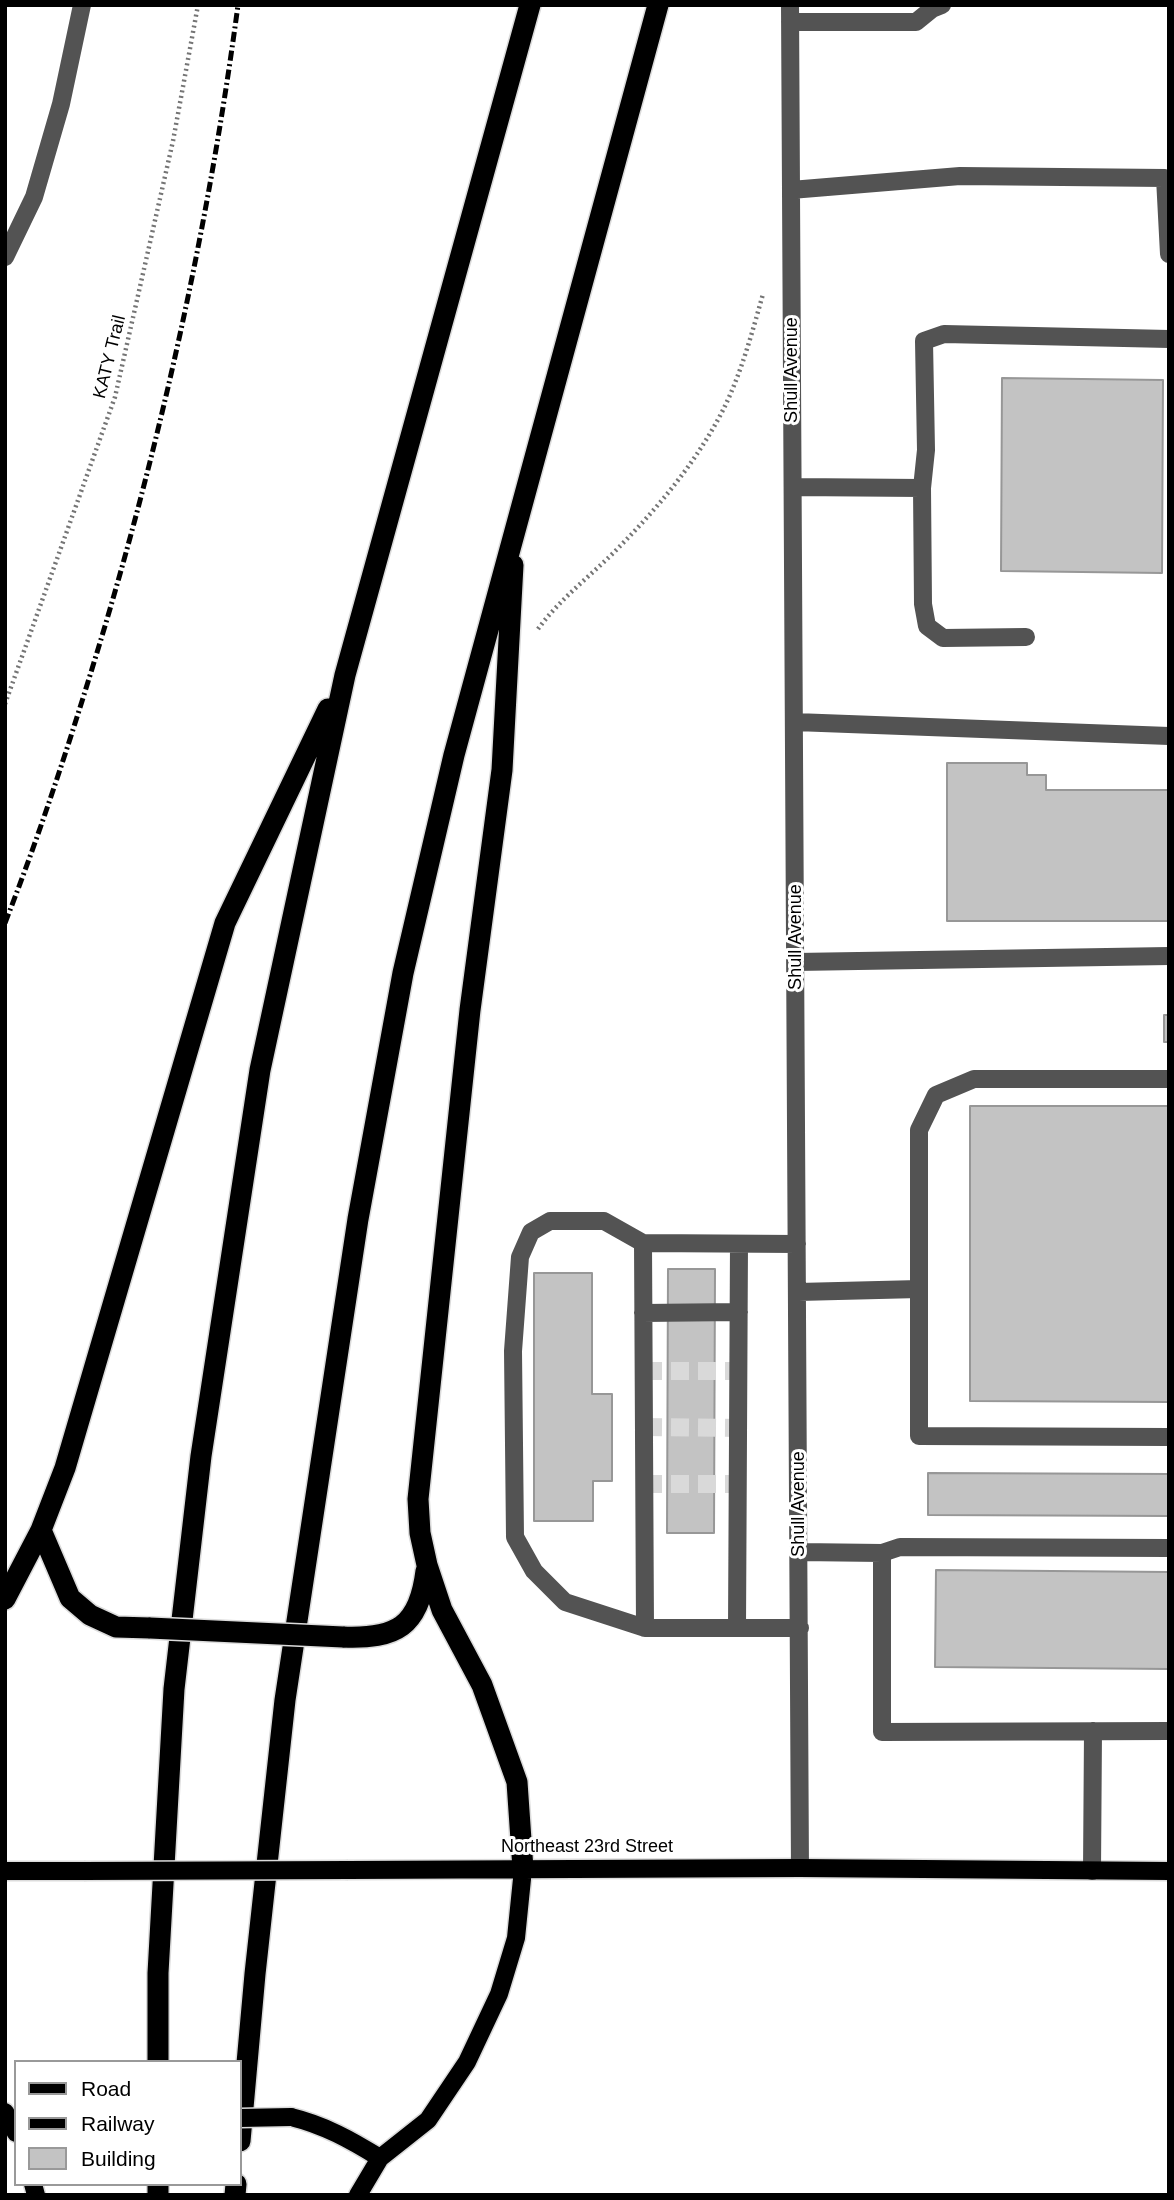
<!DOCTYPE html>
<style>
body{margin:0}
#map{position:relative;width:1174px;height:2200px;overflow:hidden;background:#fff;font-family:Arial,sans-serif}
canvas{display:block}
.frame{position:absolute;inset:0;border:7px solid #000;pointer-events:none}
.legend{position:absolute;left:14px;top:2060px;width:228px;height:126px;box-sizing:border-box;background:#fff;border:2px solid #999;margin:0;padding:9px 12px;list-style:none;font-size:21px;color:#000}
.legend li{display:flex;align-items:center;gap:14px;height:35px}
.legend b{width:35px;border:2px solid #999}
</style>
<div id="map">
<canvas width="1174" height="2200"></canvas>
<div class="frame"></div>
<ul class="legend">
<li><b style="height:9px;background:#000"></b>Road</li>
<li><b style="height:9px;background:#000"></b>Railway</li>
<li><b style="height:19px;background:#c3c3c3"></b>Building</li>
</ul>
</div>
<script>
const context = document.querySelector('canvas').getContext('2d');
context.lineJoin = 'round';
function paint(path, color) {
  context.fillStyle = color;
  context.fill(path, 'evenodd');
}
function strokePath(path, color, width, dash) {
  context.strokeStyle = color;
  context.lineWidth = width;
  context.lineCap = dash ? 'butt' : 'round';
  context.setLineDash(dash || []);
  context.stroke(path);
}
function write(font, color, halo, rows, align = 'center') {
  context.font = font + ' Arial,sans-serif';
  context.lineWidth = 6;
  context.setLineDash([]);
  context.textBaseline = 'middle';
  context.strokeStyle = halo;
  context.fillStyle = color;
  for (const [text, x, y, turn = 0] of rows) {
    context.save();
    context.translate(x, y);
    context.rotate((+turn || 0) * Math.PI / 180);
    context.textAlign = isNaN(turn) ? turn : align;
    if (halo) context.strokeText(text, 0, 0);
    context.fillText(text, 0, 0);
    context.restore();
  }
}
const building = new Path2D(`
 M1002,378L1163,380L1162,573L1001,571Z
 M947,763H1027V775H1046V790H1169V921H947Z
 M1164,1015H1169V1042H1164Z
 M970,1106H1169V1402L970,1401Z
 M668,1269H715L714,1533H667Z
 M534,1273H592V1394H612V1481H593V1521H534Z
 M928,1473L1169,1474V1516L928,1515Z
 M936,1570L1169,1572V1669L935,1667Z`);
paint(building, '#c3c3c3');
strokePath(building, '#979797', 2);
strokePath(new Path2D(`
 M644,1371H738
 M644,1427L738,1428
 M644,1484H738`), '#d9d9d9', 18, [18, 9]);
const major = new Path2D(`
 M348,1870L800,1868L1169,1871
 M5,1871H84
 M5,2112L16,2133
 M291,2117C324,2125 351,2140 380,2158
 M33,2184L36,2195
 M358,2195L380,2158L428,2120L467,2062L499,1994L516,1938L523,1869`);
const highway = new Path2D(`
 M513,565L502,770L470,1010L418,1499L420,1533L427,1565L442,1610L482,1685L517,1782L523,1869
 M41,1530L70,1598L90,1615L116,1627L150,1628
 M5,1599L41,1530L65,1468L225,923L328,709
 M343,1637C396,1639 419,1627 426,1571
 M158,2062V1973L174,1689L201,1456L260,1070L345,675L530,5
 M240,2141L255,1974L285,1700L358,1219L403,973L454,755L658,5
 M158,2195V2184
 M235,2195L236,2184`);
strokePath(major, '#dbdbdb', 21);
strokePath(highway, '#dbdbdb', 24);
strokePath(new Path2D(`
 M538,629C562,596 596,572 624,542C662,503 698,459 723,410C741,374 752,333 763,294
 M5,704L115,397L173,141L198,5`), '#757575', 4.5, [2, 3.5]);
strokePath(new Path2D(`
 M790,5L800,1868
 M790,22H916L932,9L942,5
 M791,190L960,176L1165,178L1169,254
 M5,257L34,197L61,104L82,5
 M793,487L922,488L926,450L924,341L944,334L1169,339
 M922,488L923,604L927,626L943,638L1026,637
 M795,722L1169,736
 M796,962L1169,956
 M1169,1079H974L936,1095L919,1130V1436L1169,1437
 M643,1243L604,1221H550L531,1232L520,1257L513,1351L515,1537L534,1571L565,1602L645,1628
 M797,1244L643,1243L645,1628H800
 M798,1292L919,1289
 M643,1313L739,1312
 M799,1552L882,1553L900,1547L1169,1548
 M882,1553V1732L1169,1731
 M737,1628L739,1244
 M1092,1871L1093,1731`), '#535353', 18);
strokePath(major, '#000', 18);
strokePath(highway, '#000', 21);
strokePath(new Path2D(`
 M5,923C43,826 75,726 105,626C165,423 210,215 238,5`), '#000', 5, [10, 3.5, 2, 3.5]);
const majorBridge = new Path2D(`
 M84,1871L348,1870
 M240,2118L291,2117`);
const highwayBridge = new Path2D(`
 M150,1628L343,1637`);
strokePath(majorBridge, '#dbdbdb', 21, []);
strokePath(highwayBridge, '#dbdbdb', 24, []);
strokePath(majorBridge, '#000', 18);
strokePath(highwayBridge, '#000', 21);
write('18px', '#000', '#fff', [
 ["KATY Trail",110,357,-76],
 ["Shull Avenue",792,370,-90],
 ["Shull Avenue",796,937,-90],
 ["Shull Avenue",799,1504,-90],
 ["Northeast 23rd Street",587,1847]
]);
</script>
